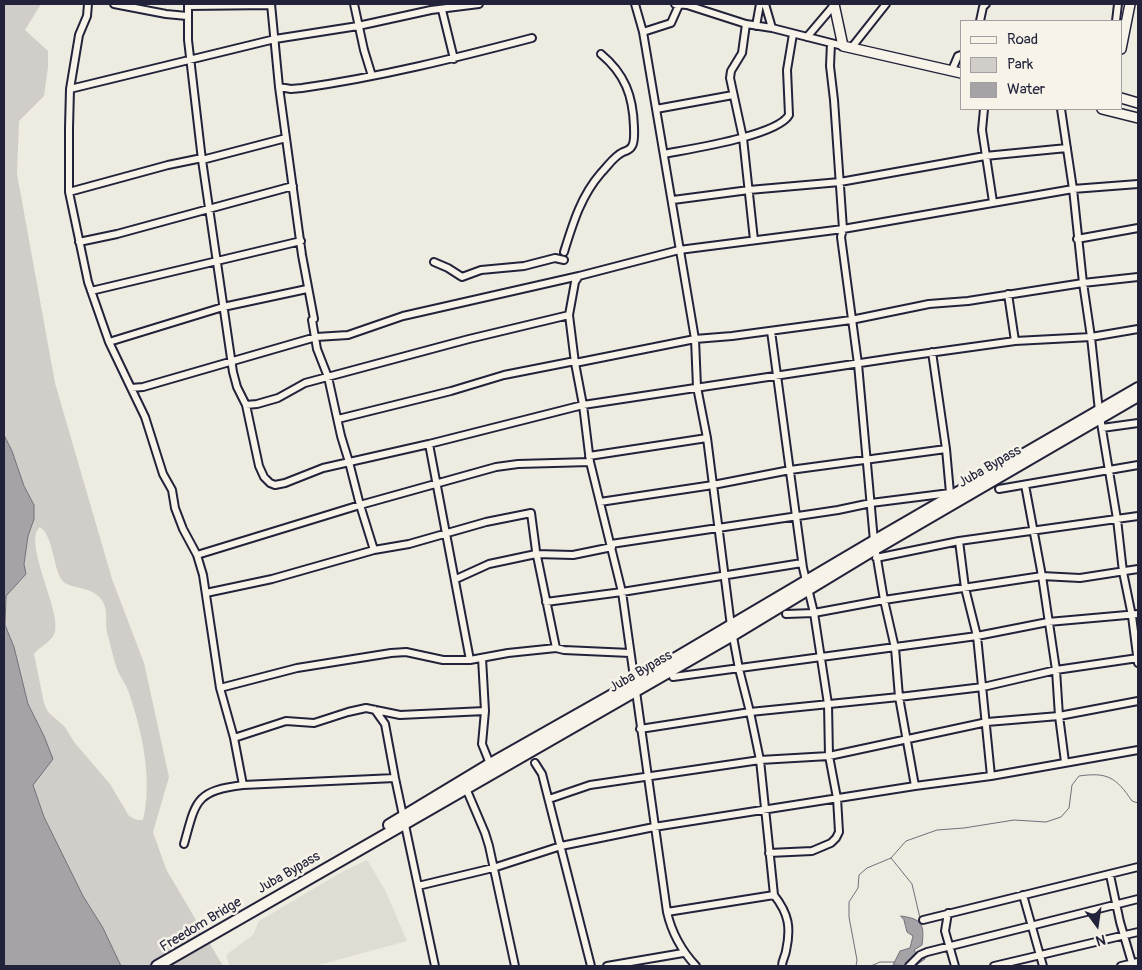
<!DOCTYPE html>
<style>
body{margin:0}
#map{position:relative;width:1142px;height:970px;overflow:hidden;background:#eeebe1;font-family:Pangolin,sans-serif}
canvas{display:block}
.frame{position:absolute;inset:0;border:5px solid #22223b;pointer-events:none}
.legend{position:absolute;left:960px;top:20px;width:162px;height:90px;box-sizing:border-box;background:#f7f3e8;border:1px solid #a29fa3;margin:0;padding:6px 9px;list-style:none;font-size:15px;color:#22223b}
.legend li{display:flex;align-items:center;gap:10px;height:25px}
.legend b{width:25px;border:1px solid #a29fa3}
.north{position:absolute;left:1072px;top:900px;width:50px;height:50px;-webkit-text-stroke:4px #f7f3e8;paint-order:stroke;rotate:166deg;font-size:14px;font-weight:700;line-height:20px;text-align:center;color:#22223b}
.north::after{content:'';display:block;margin:auto;width:18px;height:22px;background:#22223b;clip-path:polygon(50% 0,100% 100%,50% 72%,0 100%)}
</style>
<div id="map">
<canvas width="1142" height="970"></canvas>
<div class="frame"></div>
<ul class="legend">
<li><b style="height:6px;background:#f7f3e8"></b>Road</li>
<li><b style="height:14px;background:#d1cdc9"></b>Park</li>
<li><b style="height:14px;background:#a6a3a6"></b>Water</li>
</ul>
<div class="north">N</div>
</div>
<script>
const context = document.querySelector('canvas').getContext('2d');
context.lineJoin = 'round';
function paint(path, color) {
  context.fillStyle = color;
  context.fill(path, 'evenodd');
}
function strokePath(path, color, width, dash) {
  context.strokeStyle = color;
  context.lineWidth = width;
  context.lineCap = dash ? 'butt' : 'round';
  context.setLineDash(dash || []);
  context.stroke(path);
}
function write(font, color, halo, rows, align = 'center') {
  context.font = font + ' Pangolin,sans-serif';
  context.lineWidth = 5;
  context.setLineDash([]);
  context.textBaseline = 'middle';
  context.strokeStyle = halo;
  context.fillStyle = color;
  for (const [text, x, y, turn = 0] of rows) {
    context.save();
    context.translate(x, y);
    context.rotate((+turn || 0) * Math.PI / 180);
    context.textAlign = isNaN(turn) ? turn : align;
    if (halo) context.strokeText(text, 0, 0);
    context.fillText(text, 0, 0);
    context.restore();
  }
}
paint(new Path2D(`
 M367,860L385,890L407,941L315,966H230L226,955L253,935L259,921L342,872Z`), '#dfdcd4');
paint(new Path2D(`
 M4,4H41L25,30L48,51V67L44,96L19,121L17,174L55,383L112,579L144,663L169,777L153,832L166,869L223,966H121L103,928L83,896L44,817L33,785L44,736L28,704L14,647L5,625L6,596L26,574L24,564L28,536L34,519V505L24,486L12,451L4,435ZM40,527C53,536 53,565 61,579C69,591 93,584 103,602C109,613 104,625 108,636C111,647 113,658 117,669C120,677 126,684 129,693C142,731 153,780 143,820H137L129,816L110,784L74,742L65,727L48,712L44,703L34,654C40,646 52,642 55,632C61,609 22,542 40,527Z`), '#d1cdc9');
const water = new Path2D(`
 M4,435L12,451L24,486L34,505V519L28,536L24,564L26,574L6,596L5,625L14,647L28,704L44,736L53,759L33,785L44,817L83,896L103,928L121,966H4Z
 M901,916C921,919 925,923 922,945L914,950L916,953L924,955L925,959L915,966L893,965L900,951L910,948L913,936L907,932L904,920Z`);
paint(water, '#a6a3a6');
strokePath(water, '#716f7b', 1);
strokePath(new Path2D(`
 M891,858L912,884L920,918
 M856,966L857,960L849,917V902L858,888L859,875L867,868L891,858L906,841L937,830L964,828L1014,820L1046,822L1061,817L1069,808L1072,785L1079,776C1107,772 1116,777 1132,801L1138,803
 M871,966L880,962H895`), '#716f7b', 1);
const street = new Path2D(`
 M88,4L87,16L79,35L70,89L69,128V192L88,282L109,342L131,388L143,387L316,337L348,335L403,316L579,276
 M114,4L166,14L187,16
 M188,4V40L202,160L233,372L237,387L246,405L257,404L278,398L305,383L469,339L569,315
 M271,4L279,87L302,255L314,319L312,320L317,349L328,377L341,436L349,462L360,505L374,550
 M354,4L364,50L372,76
 M635,4L643,32L695,339L697,387L707,438L731,626L739,669L750,712L760,760L774,895C789,914 791,928 786,951C785,957 782,960 782,966
 M675,4L687,5L746,24L772,28L843,46
 M765,4L772,28
 M188,6L271,5
 M442,10L454,59
 M980,21L983,7L986,4
 M1116,21L1118,4
 M746,24L742,53L731,71L730,78L743,138L754,240
 M756,26L760,4
 M643,32L671,23L679,5
 M807,37L835,4
 M831,43L830,66L834,100L843,229L841,237L858,364L874,541L884,600L895,648L899,697L915,786
 M852,47L886,4
 M952,70L958,56L961,55
 M279,87L291,89L302,88C380,77 456,58 532,38
 M70,89L275,39L358,26L431,10L479,4
 M656,109L733,95
 M984,109L982,130L993,202
 M1061,109L1073,189L1083,283L1091,337L1099,411L1117,519L1123,572L1132,616L1138,663
 M664,154C689,149 777,136 789,115L787,70L793,34
 M202,160L286,138
 M69,192L168,165L202,158
 M673,200L749,190L840,182L985,156L1067,148
 M1077,239L1138,228
 M79,242L117,234L293,186
 M564,252C573,223 581,196 601,173C608,166 614,156 623,152C626,151 630,150 632,146C635,141 634,133 634,127C633,96 625,74 601,54
 M434,262L448,268L462,277L481,270L524,266L555,258L564,260
 M91,291L301,241
 M1008,294L1015,341
 M109,342L223,307L307,289
 M932,352L946,449L950,493L952,495
 M575,363L695,339L732,336L851,320L929,304L968,301L1083,283L1138,277
 M131,388L145,417L163,474L172,490L175,508L183,529L197,555L203,575L220,688L234,738L243,785
 M246,405L259,466L264,477L270,483L275,485L285,483L323,468L429,444L583,405L900,357L1015,341L1091,337L1138,329
 M338,419L451,391L504,375L575,361
 M1102,428L1138,423
 M429,444L470,660
 M589,456L707,438
 M1025,485L1042,576L1056,670L1059,716L1065,762
 M999,489L1138,465
 M600,502L713,485L790,470L946,449
 M959,541L965,588L977,636L991,776
 M611,544L838,510L871,503L950,493
 M197,555L360,505L496,467L518,464L590,462
 M876,558L959,541L1138,516
 M456,579L489,564L536,554L573,555L612,547
 M206,593L272,579L374,550L409,544L486,522L531,513L536,551L556,648
 M546,602L622,592L802,563
 M786,614L814,613L884,600L1042,576L1080,578L1138,569
 M482,658L485,711L482,744L490,764
 M673,677L977,636L1048,622L1138,614
 M220,688L297,668L391,653L406,652L443,660H470L508,653L556,648L564,650L630,653
 M375,710L385,724L395,778L435,966
 M640,729L750,712L899,697L983,687L1056,670L1138,658
 M234,738L286,721L314,723L348,712L366,708L400,715L485,711
 M535,763L542,774L591,966
 M465,786L485,833L489,846L515,966
 M549,799L590,785L760,760L829,756L987,722L1059,716L1138,701
 M184,844C196,801 195,791 243,785L395,778
 M769,853L812,851L831,843L836,838L839,832L837,798L829,756L828,704L814,613L803,568L771,331
 M1110,875L1120,922L1132,963
 M418,886L493,868L561,846L654,827L915,786L991,776L1138,750
 M1023,895L1043,966
 M667,912L774,895
 M948,913L945,931L955,966
 M923,920L1138,867
 M607,966L683,953
 M696,966C681,950 672,934 667,912L622,592L590,462L583,405L575,363L569,315L575,282L579,276L679,250L843,229L1073,189L1138,184
 M909,966L920,955L927,952L1138,899
 M994,966L1138,932
 M1121,966L1138,962`);
const secondary = new Path2D(`
 M834,4L843,46L961,73
 M1121,49L1130,4
 M1121,98L1138,103
 M1102,109L1138,118`);
const primary = new Path2D(`
 M389,825L490,764L635,682L874,541L1138,388
 M157,966L733,635L875,549L1138,396`);
strokePath(street, '#22223b', 10);
strokePath(secondary, '#22223b', 12);
strokePath(primary, '#22223b', 14);
strokePath(street, '#f7f3e8', 6);
strokePath(secondary, '#f7f3e8', 9);
strokePath(primary, '#f7f3e8', 10);
write('14px', '#22223b', '#f7f3e8', [
 ["Juba Bypass",990,467,-30],
 ["Juba Bypass",641,672,-30],
 ["Juba Bypass",289,873,-30],
 ["Freedom Bridge",201,925,-31]
]);
</script>
